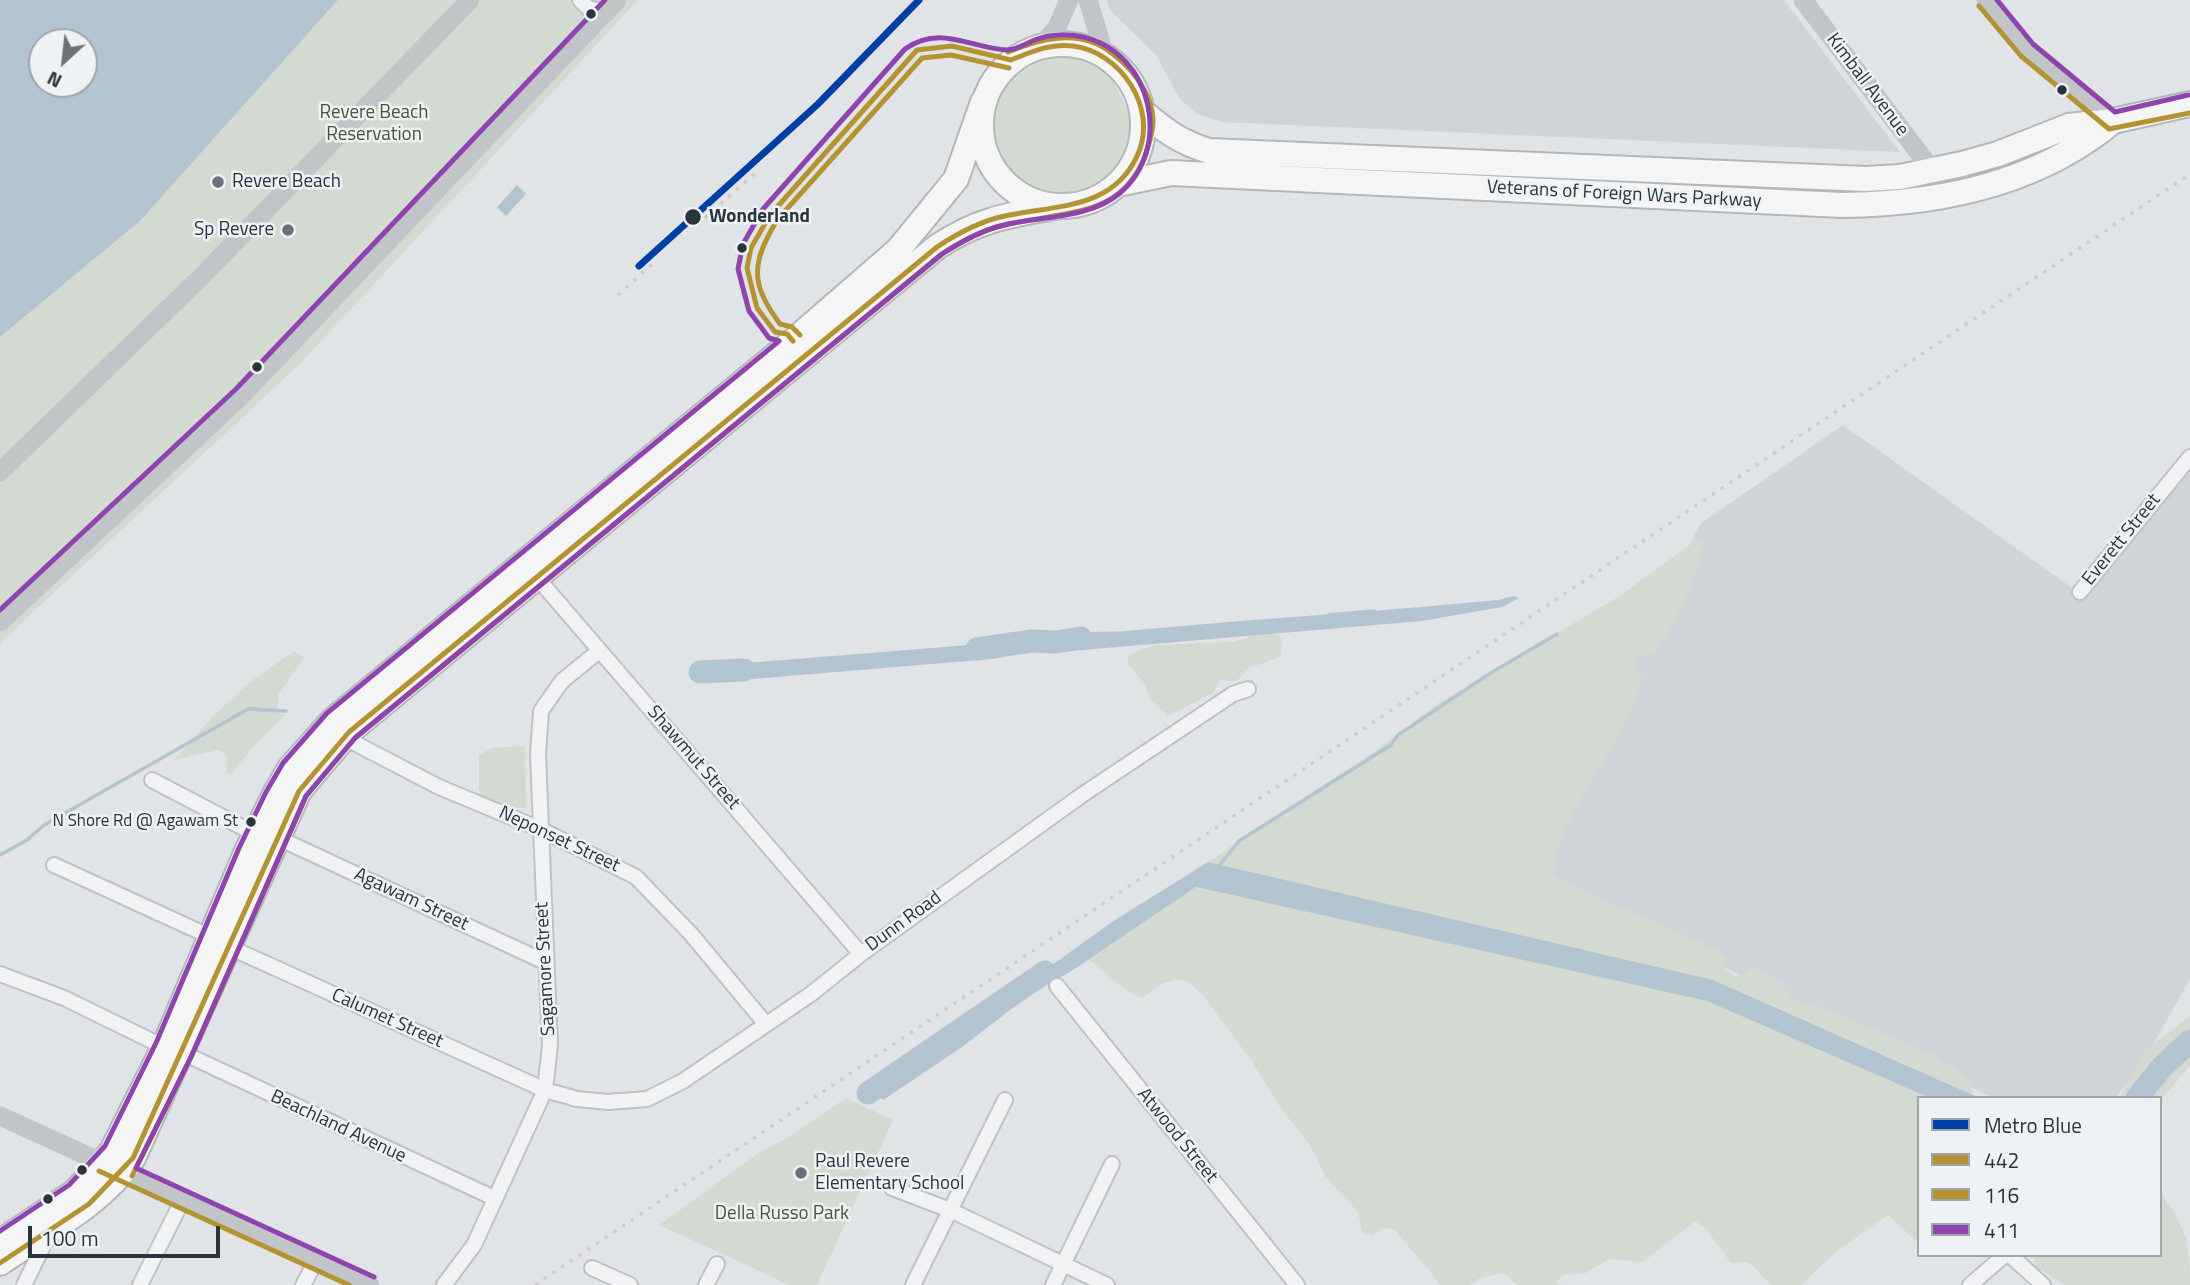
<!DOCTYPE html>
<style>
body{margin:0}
#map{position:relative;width:2190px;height:1285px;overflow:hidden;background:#e1e4e6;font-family:"Titillium Web",sans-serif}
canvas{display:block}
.legend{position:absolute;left:1917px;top:1096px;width:245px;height:161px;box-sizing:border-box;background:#eff2f5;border:2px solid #a0a6ac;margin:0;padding:9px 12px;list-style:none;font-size:21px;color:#29343e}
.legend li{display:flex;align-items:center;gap:14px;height:35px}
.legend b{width:35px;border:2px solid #a0a6ac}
.north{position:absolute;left:28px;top:28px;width:70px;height:70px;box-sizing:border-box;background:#eff2f5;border:2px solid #a0a6ac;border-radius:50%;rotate:207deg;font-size:19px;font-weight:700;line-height:28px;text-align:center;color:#29343e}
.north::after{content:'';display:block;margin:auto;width:24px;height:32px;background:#697279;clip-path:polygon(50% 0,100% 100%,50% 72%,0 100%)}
.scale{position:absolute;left:28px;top:1226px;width:192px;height:32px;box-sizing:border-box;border:4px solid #29343e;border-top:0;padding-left:9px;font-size:21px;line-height:24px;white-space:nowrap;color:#29343e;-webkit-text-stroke:5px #eff2f5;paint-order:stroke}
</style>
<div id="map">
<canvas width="2190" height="1285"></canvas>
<ul class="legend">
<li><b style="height:9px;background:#003da5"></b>Metro Blue</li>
<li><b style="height:9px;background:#b49432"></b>442</li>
<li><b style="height:9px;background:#b49432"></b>116</li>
<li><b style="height:9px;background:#8e44ad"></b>411</li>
</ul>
<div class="north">N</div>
<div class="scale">100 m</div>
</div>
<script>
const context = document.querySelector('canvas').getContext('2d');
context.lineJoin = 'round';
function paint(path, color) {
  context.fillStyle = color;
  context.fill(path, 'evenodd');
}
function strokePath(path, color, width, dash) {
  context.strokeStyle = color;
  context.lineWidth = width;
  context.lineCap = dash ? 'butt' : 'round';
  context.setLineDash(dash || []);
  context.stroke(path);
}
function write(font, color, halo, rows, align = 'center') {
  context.font = font + ' "Titillium Web",sans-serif';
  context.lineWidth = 5;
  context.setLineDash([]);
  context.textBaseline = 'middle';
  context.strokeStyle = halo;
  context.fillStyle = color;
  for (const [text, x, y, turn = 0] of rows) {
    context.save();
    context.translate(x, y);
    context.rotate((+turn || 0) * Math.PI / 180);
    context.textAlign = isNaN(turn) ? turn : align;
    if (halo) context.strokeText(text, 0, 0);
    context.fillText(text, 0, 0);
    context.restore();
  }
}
paint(new Path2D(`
 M1107,0H1784L1900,152L1222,122L1197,114L1179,98L1156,55L1109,9Z
 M1843,425L2082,595L2190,472V979L2146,1057L2116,1098H1993L1532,874L1700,524Z`), '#d0d4d9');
paint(new Path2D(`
 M338,0H638L300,364L0,643V337L140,221Z
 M1056,57C1072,58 1089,59 1102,68C1115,78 1135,123 1134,139C1133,147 1129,157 1124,164C1048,273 911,96 1056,57Z
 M1702,536C1712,550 1665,647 1652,655L1637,656L1634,670L1642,676C1633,738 1550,822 1554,876C1607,904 1663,923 1716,950L1724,957L1725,969L1734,976L1745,973L1750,967C1769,974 1785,982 1792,1000L1824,1008L1935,1055L1970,1080L1972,1094L1713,980L1208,862L1375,751L1440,702L1618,597Z
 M1266,632L1278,634L1282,641L1280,657L1249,668L1236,682L1221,680L1213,693L1168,716L1149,698L1145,684L1127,663L1129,654L1155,645L1233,642Z
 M294,651L304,658L279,693L277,710L285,715L251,749L231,775L226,773L227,755L219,750L174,760L214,715L250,682Z
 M525,746L526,808H513L479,796V755L492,748Z
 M1196,887L1707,1001L1930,1098H1919V1244L1888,1215L1836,1252L1801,1285H1771L1753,1266L1747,1262L1731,1263L1706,1229L1695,1221L1643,1262L1609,1259L1586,1273L1562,1275L1557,1282L1561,1285H1518L1503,1273L1480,1278L1470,1285H1441L1394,1229L1381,1228L1373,1236L1362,1232L1358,1212L1325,1176L1310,1145L1282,1110L1251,1060L1202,994L1187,981L1175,980L1163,983L1142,998C1119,990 1108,971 1088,960Z
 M2190,1016V1066L2160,1101V1098H2119L2145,1050Z
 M846,1098L893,1120L817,1285H790L659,1225L760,1152L787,1138Z
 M2160,1193C2186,1225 2190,1245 2190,1285H2065L2035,1266L2034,1255H2160Z`), '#d3dad2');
paint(new Path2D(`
 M0,0H338L140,221L0,337ZM84,42V84H42V42Z
 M517,185L526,194L506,216L497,207Z
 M1514,596L1519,598L1502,607L1422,621L1059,652H1054L1050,644C1067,628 1105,633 1127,631C1251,619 1375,612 1498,600Z
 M1006,642L1009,649L1005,657L991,659L717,682L711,680V674L715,669L734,664Z
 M1208,862L1713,980L1980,1098H1930L1707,1001L1196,887L1070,972L1032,993L962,1047L889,1096L883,1100L875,1091L1115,920Z`), '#b1c4cf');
strokePath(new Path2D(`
 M1329,615L1374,611
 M0,855L27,840L44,825L248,709L286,711
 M1219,866L1239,841L1391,745L1398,735L1489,674L1557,634`), '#b1c4cf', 3.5);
strokePath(new Path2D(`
 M977,649L1031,641L1056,642L1081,638
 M700,672L744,670
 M868,1093L1045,972
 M2137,1098L2162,1067L2190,1041`), '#b1c4cf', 23);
const street = new Path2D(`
 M580,0L588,8L607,12
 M533,573L861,954
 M2080,592L2190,457
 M343,737L439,787L540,829L636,877L691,934L765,1023
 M152,780L255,834
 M276,837L545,962
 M54,865L211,937
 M229,947L545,1090L577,1099L608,1102L647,1099L683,1081L811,994L861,954L1082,795L1233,694L1248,689
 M0,974L64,998L164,1047
 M1057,986L1297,1285
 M183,1053L494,1198
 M892,1188L950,1210L1107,1285
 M2010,1255L2043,1285
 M592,1268L630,1285
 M24,1285L48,1236
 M140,1285L183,1199
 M303,1285L316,1261
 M444,1285L474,1245L545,1090L550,1046L538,754L541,711L562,681L599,651
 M706,1285L717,1264
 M913,1285L1005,1100
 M1053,1285L1112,1164
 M1970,1285L2005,1255`);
const highway = new Path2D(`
 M981 125a81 81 0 1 1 162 0a81 81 0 1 1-162 0Z
 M1142,111C1163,130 1182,143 1209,151L1866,179L1900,177L1962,164L1998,154L2069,126L2113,121L2190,104
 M1118,184L1171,173L1842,205C1938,204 2038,184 2113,121
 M0,1242L75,1192L112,1151L164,1047L247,851L274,796L290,768L333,720L793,341L898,250L956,179L983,102
 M0,1263C45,1232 102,1205 133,1158L299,791L349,732L937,247C980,218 1011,215 1060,206`);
strokePath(street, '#bfc2c4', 18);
strokePath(highway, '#b4b7ba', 28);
strokePath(street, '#f0f2f3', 14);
strokePath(new Path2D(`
 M1088,0L1105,56
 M1803,0L1932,170
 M1986,0L2027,50L2113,121
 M1041,46L1057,27L1069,0
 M0,472L202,276L470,0
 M0,622L242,395L617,0
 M0,1116L370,1285`), '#c2c5c8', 19);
strokePath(highway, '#f5f5f6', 24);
strokePath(new Path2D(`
 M697,225L760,169
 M618,295L652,264
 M535,1285L2190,174`), '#cacccd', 3.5, [3.5, 7]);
strokePath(new Path2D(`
 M793,341L787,334L775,332L757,308L747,268L751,248L770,215L917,50L952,46L1011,60
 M0,1263L89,1204L133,1158L299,791L349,732L937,247C958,233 980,221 1005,216C1055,205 1114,210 1138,154C1158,108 1121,52 1073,46C1050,43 1031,52 1011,60`), '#b49432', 5);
strokePath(new Path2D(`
 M1979,6L2021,56L2109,129L2190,113
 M800,335L792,327L780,324C749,282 752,263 777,220L922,58L951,55L1009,68
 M99,1171L349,1285
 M132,1176L191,1057L306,796L355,738L942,254C962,241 982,230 1005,225C1075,209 1135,219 1152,131C1158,101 1136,72 1113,54C1081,28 1042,38 1008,52`), '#b49432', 5);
strokePath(new Path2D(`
 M1997,0L2033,44L2115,112L2188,95
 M0,610L236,389L605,0
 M0,1231L69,1185L105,1146L156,1043L239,848L266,792L283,763L327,713L779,341L769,338L749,311L738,269L743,244L763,209L905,49C940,24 970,48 1007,50C1015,50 1024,45 1032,41C1049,34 1065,33 1083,37C1153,53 1173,148 1120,193C1089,219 1042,216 1004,225C982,230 962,241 942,254L355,738L306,796L191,1057L136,1168L374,1277`), '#8e44ad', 5);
strokePath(new Path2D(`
 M639,266L818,104L919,0`), '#003da5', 7);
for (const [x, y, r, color] of [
 [591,14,6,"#29343e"],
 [2062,90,6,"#29343e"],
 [218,182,7,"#697279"],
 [693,217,9,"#29343e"],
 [288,230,7,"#697279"],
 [742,248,6,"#29343e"],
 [257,367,6,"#29343e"],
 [251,822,6,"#29343e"],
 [82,1170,6,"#29343e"],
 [801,1173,7,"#697279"],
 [48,1199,6,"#29343e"]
]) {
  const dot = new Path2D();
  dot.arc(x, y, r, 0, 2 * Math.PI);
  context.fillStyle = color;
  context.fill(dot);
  strokePath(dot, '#eff2f5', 2.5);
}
write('17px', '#29343e', '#eff2f5', [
 ["N Shore Rd @ Agawam St",238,822]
], 'right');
write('19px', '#29343e', '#eff2f5', [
 ["Kimball Avenue",1867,85,53],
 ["Veterans of Foreign Wars Parkway",1624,195,3],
 ["Everett Street",2122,540,-51],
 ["Shawmut Street",693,758,49],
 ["Neponset Street",559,840,25],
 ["Agawam Street",411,900,25],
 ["Dunn Road",904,922,-36],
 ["Sagamore Street",546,969,-93],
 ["Calumet Street",387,1019,24],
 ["Beachland Avenue",338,1127,25],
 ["Atwood Street",1177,1136,51]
]);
write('19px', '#435838', '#eff2f5', [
 ["Revere Beach",374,113],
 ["Reservation",374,135],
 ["Della Russo Park",782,1214]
]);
write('19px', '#29343e', '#eff2f5', [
 ["Revere Beach",232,182],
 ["Sp Revere",274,230,"right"],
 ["Paul Revere",815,1162],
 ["Elementary School",815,1184]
], 'left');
write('bold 19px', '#29343e', '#eff2f5', [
 ["Wonderland",709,217]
], 'left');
</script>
